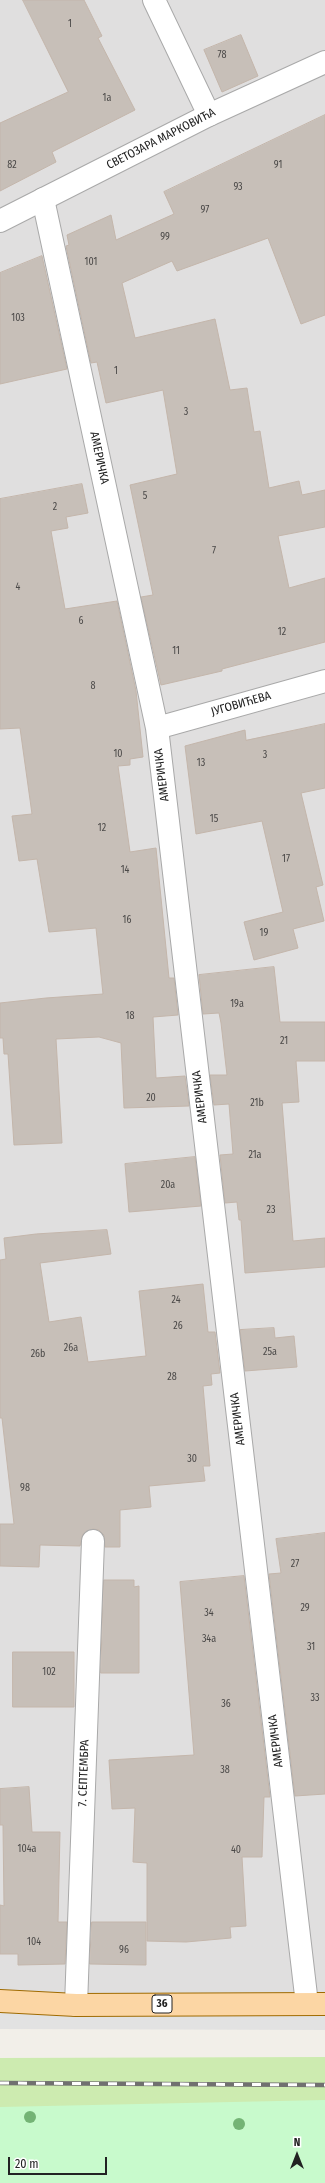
<!DOCTYPE html>
<meta charset="utf-8">
<style>
body{margin:0}
#map{position:relative;width:325px;height:2183px;overflow:hidden;background:#f2efe9;font-family:"Fira Sans Condensed",sans-serif}
canvas{display:block}
.north{position:absolute;left:277px;top:2135px;width:40px;height:40px;-webkit-text-stroke:3px #fff;paint-order:stroke;rotate:0deg;font-size:11px;font-weight:700;line-height:16px;text-align:center;color:#222}
.north::after{content:'';display:block;margin:auto;width:14px;height:18px;background:#222;clip-path:polygon(50% 0,100% 100%,50% 72%,0 100%)}
.scale{position:absolute;left:8px;top:2157px;width:99px;height:18px;box-sizing:border-box;border:2px solid #222;border-top:0;padding-left:5px;font-size:12px;line-height:14px;white-space:nowrap;color:#222;-webkit-text-stroke:3px #fff;paint-order:stroke}
</style>
<div id="map">
<canvas width="325" height="2183"></canvas>
<div class="north">N</div>
<div class="scale">20 m</div>
</div>
<script>
const context = document.querySelector('canvas').getContext('2d');
context.lineJoin = 'round';
function paint(path, color) {
  context.fillStyle = color;
  context.fill(path, 'evenodd');
}
function strokePath(path, color, width, dash) {
  context.strokeStyle = color;
  context.lineWidth = width;
  context.lineCap = dash ? 'butt' : 'round';
  context.setLineDash(dash || []);
  context.stroke(path);
}
function write(font, color, halo, rows, align = 'center') {
  context.font = font + ' "Fira Sans Condensed",sans-serif';
  context.lineWidth = 3;
  context.setLineDash([]);
  context.textBaseline = 'middle';
  context.strokeStyle = halo;
  context.fillStyle = color;
  for (const [text, x, y, turn = 0] of rows) {
    context.save();
    context.translate(x, y);
    context.rotate((+turn || 0) * Math.PI / 180);
    context.textAlign = isNaN(turn) ? turn : align;
    if (halo) context.strokeText(text, 0, 0);
    context.fillText(text, 0, 0);
    context.restore();
  }
}
paint(new Path2D(`
 M0,0H325V1996L0,2001Z`), '#e0dfdf');
paint(new Path2D(`
 M325,2057V2183H0V2058Z`), '#cdebb0');
paint(new Path2D(`
 M325,2100V2183H0V2107Z`), '#c8facc');
paint(new Path2D(`
 M0,2000L325,2002V2030L0,2029Z`), '#e2e2e2');
const building = new Path2D(`
 M23,0H84L102,36L98,38L135,110L52,152L56,162L0,191V123L68,92Z
 M241,35L258,76L222,92L204,50Z
 M325,115V315L301,324L268,238L177,271L172,261L122,283L135,338L215,319L230,390L247,388L254,432L260,431L269,488L299,481L302,495L325,490V527L278,536L289,588L325,578V642L222,669V671L161,685L141,597L153,595L130,485L177,474L163,390L106,403L97,362L91,363L66,246L69,245L67,235L111,215L116,240L174,214L164,192Z
 M42,256L67,369L0,384V273Z
 M82,484L88,513L66,517L68,528L51,531L65,609L117,601L136,691L143,757L130,759V765L118,766L130,852L156,848L169,978H174L178,1015L153,1017L156,1078L185,1076L189,1106L124,1108L121,1043L99,1037L56,1039L62,1143L14,1145L8,1054H4L3,1038H0V1003L46,998L103,994L96,928L49,932L37,859L19,861L12,816L32,814L20,728L0,729V499Z
 M325,724V788L301,793L323,885L316,887L324,921L293,929L298,948L254,960L244,922L283,912L262,821L196,834L185,746L245,730L246,740Z
 M274,967L280,1022H325V1061H296L299,1102L282,1103L293,1241L325,1238V1267L245,1273L241,1220H239L237,1202L225,1203L220,1155L233,1154L229,1104L214,1105L210,1075H227L221,1023L219,1013L203,1014L199,975Z
 M195,1157L201,1206L129,1212L125,1164Z
 M107,1230L111,1254L40,1263L49,1322L81,1317L88,1362L146,1356L139,1291L203,1284L208,1332H215L220,1373L211,1374L212,1385L203,1386L210,1466H203L205,1481L149,1486L151,1507L120,1510V1547H105L104,1535L99,1530L93,1529L83,1534L80,1546L40,1545L39,1567L0,1566V1524H14L2,1418H0V1260L6,1259L4,1238L36,1234Z
 M274,1328L275,1338L294,1336L297,1367L245,1371L240,1330Z
 M325,1533V1794L295,1796L269,1574L281,1573L276,1539Z
 M244,1576L270,1797H264L262,1857H242L246,1926L230,1927L231,1938L186,1942L147,1941V1863L133,1862L135,1808L112,1809L109,1760L194,1755L180,1582Z
 M104,1580H134V1587L139,1586V1673H101Z
 M13,1652H74V1707H13Z
 M29,1787L32,1832H60L58,1922H67L65,1964L18,1965V1954H0V1905L4,1906L3,1825H0V1789Z
 M92,1922H146V1965L90,1964Z`);
paint(building, '#c7bfb8');
strokePath(building, '#c4b6ab', 1);
const minor = new Path2D(`
 M154,0L209,115
 M43,199L157,728L307,2004
 M157,728L325,681
 M76,2005L93,1541`);
const tertiary = new Path2D(`
 M0,221L209,115L325,62`);
const primary = new Path2D(`
 M0,2001L76,2005L325,2004`);
strokePath(minor, '#a9a9a9', 24);
strokePath(tertiary, '#a9a9a9', 24);
strokePath(primary, '#a06b00', 24);
strokePath(minor, '#fff', 22);
strokePath(tertiary, '#fff', 22);
strokePath(primary, '#fcd6a4', 22);
const rail = new Path2D(`
 M0,2083L325,2085`);
strokePath(rail, '#707070', 4.5);
strokePath(rail, '#fff', 3, [9]);
context.fillStyle = '#74b475';
for (const [x, y] of [
 [30,2117],
 [239,2124]
]) {
  context.beginPath();
  context.arc(x, y, 6, 0, 2 * Math.PI);
  context.fill();
}
write('10px', '#4b4948', null, [
 ["1",70,24],
 ["78",222,55],
 ["1a",107,98],
 ["82",12,165],
 ["91",278,165],
 ["93",238,187],
 ["97",205,210],
 ["99",165,237],
 ["101",91,262],
 ["103",18,318],
 ["1",116,371],
 ["3",186,412],
 ["5",145,496],
 ["2",55,507],
 ["7",214,551],
 ["4",18,587],
 ["6",81,621],
 ["12",282,632],
 ["11",176,651],
 ["8",93,686],
 ["10",118,754],
 ["3",265,755],
 ["13",201,763],
 ["15",214,819],
 ["12",102,828],
 ["17",286,859],
 ["14",125,870],
 ["16",127,920],
 ["19",264,933],
 ["19a",237,1004],
 ["18",130,1016],
 ["21",284,1041],
 ["20",151,1098],
 ["21b",257,1103],
 ["21a",255,1155],
 ["20a",168,1185],
 ["23",271,1210],
 ["24",176,1300],
 ["26",178,1326],
 ["26a",71,1348],
 ["25a",270,1352],
 ["26b",38,1354],
 ["28",172,1377],
 ["30",192,1459],
 ["98",25,1488],
 ["27",295,1564],
 ["29",305,1608],
 ["34",209,1613],
 ["34a",209,1639],
 ["31",311,1647],
 ["102",49,1672],
 ["33",315,1698],
 ["36",226,1704],
 ["38",225,1770],
 ["104a",27,1849],
 ["40",236,1850],
 ["104",34,1942],
 ["96",124,1950]
]);
for (const [x, y, w] of [
 [162,2004,20]
]) {
  const box = new Path2D();
  box.roundRect(x - w / 2, y - 9, w, 18, 3);
  context.fillStyle = '#fff';
  context.fill(box);
  strokePath(box, '#222', 1);
}
write('bold 11px', '#222', null, [
 ["36",162,2004]
]);
write('12px', '#222', '#fff', [
 ["СВЕТОЗАРА МАРКОВИЋА",161,139,-27],
 ["АМЕРИЧКА",99,458,78],
 ["ЈУГОВИЋЕВА",241,704,-16],
 ["АМЕРИЧКА",162,775,-97],
 ["АМЕРИЧКА",200,1097,-97],
 ["АМЕРИЧКА",238,1419,-97],
 ["АМЕРИЧКА",276,1741,-97],
 ["7. СЕПТЕМБРА",84,1773,-88]
]);
</script>
